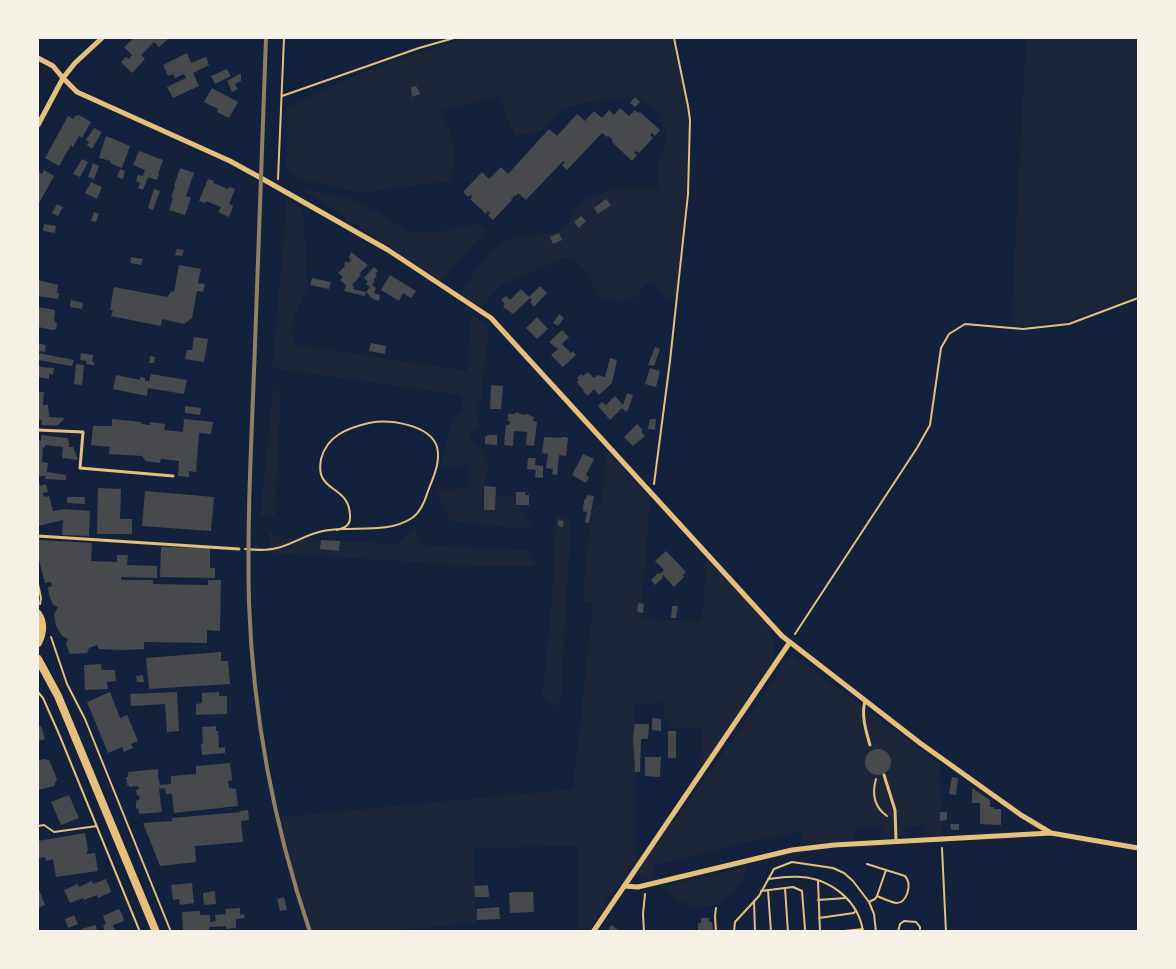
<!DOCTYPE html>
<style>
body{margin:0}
#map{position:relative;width:1176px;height:969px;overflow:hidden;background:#14213d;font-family:Manrope,sans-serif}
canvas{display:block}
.frame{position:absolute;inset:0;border:39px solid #f6f1e7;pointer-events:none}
</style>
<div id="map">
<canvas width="1176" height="969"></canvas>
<div class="frame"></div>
</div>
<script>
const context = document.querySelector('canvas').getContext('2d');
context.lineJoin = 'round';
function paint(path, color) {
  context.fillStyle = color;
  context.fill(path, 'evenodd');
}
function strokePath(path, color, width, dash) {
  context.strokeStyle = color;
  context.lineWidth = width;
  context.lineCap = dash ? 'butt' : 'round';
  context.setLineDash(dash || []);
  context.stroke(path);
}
paint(new Path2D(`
 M471,38H672L686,103L690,136L687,185L676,297L668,300L663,295L655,283L650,281C644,286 641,292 636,297C628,304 610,300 600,298L597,294L586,271L572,258H564L500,286L481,308L460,294C470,279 489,248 505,242C509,240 514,239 518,238C532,235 546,236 559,230C573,224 572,212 582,203C597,188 638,187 658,188V163L667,137L658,110L638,98L592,101L562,109L542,131L515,136L498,96L441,110L451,133L455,159L450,181L359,193L293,177L287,169V108C346,78 407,53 471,38Z
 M1026,38H1138V295L1065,322L1011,326Z
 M299,187L353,200L366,205L407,231L435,233L476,223L486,230L441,281Z
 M287,199L303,209L308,285L295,316L291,333L297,345L467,371L471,314L489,326L481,398L476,416L479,426L469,437L489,462L481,501L512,494L533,530L450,521L436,492L469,486L468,465L440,466L453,419L464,410L461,395L272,368Z
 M273,389L281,393L275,515L260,517Z
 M606,450L650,497L641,619L702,621L707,558L771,629L775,651L769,666L700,770L702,727L667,728L668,720L664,719V703L635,704L636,860L604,905L589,931H579L577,846L473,848L477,923L384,931H311L294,875L281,817L573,789L593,602H583L588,536L594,507L602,504Z
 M556,515L571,520L561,698L556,707L542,699L552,595Z
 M415,526L421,545L527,550L536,566H474L269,553V530L279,538L397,544Z
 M791,653L940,764L942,836H925L924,825L905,827V836L883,837L882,828H855L854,840L803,845L800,831L730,846L653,866L656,878C645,881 635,880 641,866L740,730Z
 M747,866C739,898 709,918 678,900C672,897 668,891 663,887Z`), '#1d2539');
paint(new Path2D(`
 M134,38H169L159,47L154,42L141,55L145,59L132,73L121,62L126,57L129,59L132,55L124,47Z
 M187,53L191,63L206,57L209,65L193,73L199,86L173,98L167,87L186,78L184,74L175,78L173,74L168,76L163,65Z
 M227,69L231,76L215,84L211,76Z
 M241,73V81L235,84L238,89L232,92L227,81Z
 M416,86L420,94L412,97L411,87Z
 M212,88L238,102L229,118L217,112L218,109L204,102Z
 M635,97L640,102L635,107L630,103Z
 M620,108L629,116L635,110L638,113L640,112L660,130L655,136L652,133L650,135L653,138L639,153L636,151L634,153L637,155L632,161L612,142L613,140L608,136L607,137L602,133L567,170L562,165L565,162L563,161L526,200L518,193L516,196L515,195L511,199L512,200L493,220L488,215L490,213L488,211L486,214L470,199L472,197L471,195L468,197L463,192L482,172L489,179L501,167L508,174L549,129L557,136L577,114L585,121L594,111L602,118L609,110L614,115Z
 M79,115L91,122L82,138L79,136L73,147L71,145L59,166L45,158L68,116L73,119L75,116Z
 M94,128L102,132L92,149L87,145L89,142L86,140Z
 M106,136L130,146L122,168L110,163L111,161L99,158Z
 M139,151L163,160L158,174H159L157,180L148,177L143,190L138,188L140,183L136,181L138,175L143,176L145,170L133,165Z
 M82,159L88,162L80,177L73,174Z
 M93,163L99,166L94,179L88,177Z
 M180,168L194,173L186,196L191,198L185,215L169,210L173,198L171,197L175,187L174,186Z
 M120,169L125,171L123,179L117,177Z
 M44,170L54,176L38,205V171L42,174Z
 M208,179L214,181L213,183L221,186L228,189L229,187L235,189L229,204L233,206L229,217L218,212L221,207L206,201L205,203L199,201Z
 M91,182L102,187L97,199L85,193Z
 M154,189L160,191L153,210L148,208Z
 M606,199L611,205L598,214L594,208Z
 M57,204L63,207L58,216L52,213Z
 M94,212L99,214L96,222L91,221Z
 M581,216L586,221L579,228L574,222Z
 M44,224L56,226L55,233L43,231Z
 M559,233L562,240L553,244L550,237Z
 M177,249L184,250L182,256L175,255Z
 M351,252L368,265L359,274L361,275L352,285L354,286L353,289L366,292L370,287L366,284L368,282L364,278L374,267L378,271L375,274L377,276L373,280L375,281L372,285L376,288L374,293L380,295L379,301L373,299L366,292L365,296L344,291L346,285L340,280L343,277L338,273L345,266L344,264L346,261L348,263L351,260L349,258Z
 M131,257L143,259L141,265L130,263Z
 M179,265L201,269L198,283L205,284L203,292L197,291L192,318L184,324L162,319L161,326L111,316L113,310H110L114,287L167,297L172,291L174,292Z
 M390,275L416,291L411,298L403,293L399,301L381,290Z
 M312,278L331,282L329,289L310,285Z
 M38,280L58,285L57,293H59L58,299L38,296Z
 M540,286L547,293L534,307L530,302L532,300L530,298L513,314L503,307L505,304L501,300L506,296L510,300L521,289L529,297Z
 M71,300L83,303L82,309L70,307Z
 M38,307L55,310L54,320L57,324L56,329L53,330L38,327Z
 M559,314L564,318L558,326L553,323Z
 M537,317L548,329L537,339L526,328Z
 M562,330L569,337L562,344L571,353L573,351L576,355L563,367L551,355L558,349L549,342Z
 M194,337L208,339L204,362L185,359L187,350H192Z
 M38,343L46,345L45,352L38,351Z
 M371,343L386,346L385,354L369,351Z
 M655,347L660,349L654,366L648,365Z
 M38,353L74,360L72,366L38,360Z
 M81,353L93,355L92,362H94V365L86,364L87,361L80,360Z
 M150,356L155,357L154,363H149Z
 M610,358L617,360L612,383L599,395L594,389L588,396L583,391L584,390L578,384L577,382L579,380L577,378L581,374L583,376L588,372L594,378L597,375L605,377Z
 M76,364L84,365L82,385L74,384Z
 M38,365L41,366L40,367L54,368L53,375L49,374V379L38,377Z
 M650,368L660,371L656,387L645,384Z
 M151,374L187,380L184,394L148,388L147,396L113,389L116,375L140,380V377L145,378V381H149Z
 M491,385L503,386L501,409H490Z
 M38,392H44L43,405H48L49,417L65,418L57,426L41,425L42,420L38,419Z
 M627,393L633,395L628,410L626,412L622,408L610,420L598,406L602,402L606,405L615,396L623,405Z
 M185,406L201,408L200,415L185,413Z
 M516,412L524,415L528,414L529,415L534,417L533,421L537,422L534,446L526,445L527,432L514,431L513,446L504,445L506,425H509L510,421H508V414H515Z
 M112,419L141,422V424L150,425V422L165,424L164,430L183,432L184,419L213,422L211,434L199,433L196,472L189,471V477L178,476L179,461L161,459L160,463L146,461L142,456L109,454L110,447L91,445L93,426H112Z
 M650,419H656L655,430L648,429Z
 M637,424L643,430L641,432L645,436L633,446L624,437Z
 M41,435L67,438L69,441V447H73L78,460L62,458L63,447L45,445V448L43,447L42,462L48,463L47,472L66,475V480L45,479L46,476H38V440L41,441Z
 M487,435H497V445L485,444V436L487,437Z
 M544,437L561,438V437H567L568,439L566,456L559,455L557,475L552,474L553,469L546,468L548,454L542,453Z
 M583,454L594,459L586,475L589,477L586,483L572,475Z
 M528,458H536L535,465L543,466V478L535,477L536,470L527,469Z
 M40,483V486L46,484L48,492L43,493L44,497L49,496L53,511L65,509L90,511L89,536L62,535L63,520L38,526V484Z
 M484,486L496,487L495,510H484Z
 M98,488L121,489L120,519H132V534H97Z
 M145,491L214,497L211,531L142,526Z
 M516,492H525V495H529V505H516Z
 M587,495L594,496L589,523L585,522L587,512L583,511L584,500L586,499Z
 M67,497H85V504L67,503Z
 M558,520L564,521L563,527L558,526Z
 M38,540L92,543L91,561L117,562V555H128L127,565L157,566V578L121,577V580H153V584L208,585V580H221L220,631L207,630V643L144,642V649L121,650L99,649L97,645L89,648L87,653L70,654L66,644L68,639L62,636L56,626L54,614L58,607L53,605L49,595L48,587L52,586L51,582L45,583L38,556Z
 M321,540L340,541L339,551L320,549Z
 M161,547L210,548V568H215V578L160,577Z
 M666,551L686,572L683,575L684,577L674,587L663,575L662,577L663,578L655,585L651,580L658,573L660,574L664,570L655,561Z
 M638,603L644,604L643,613L637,612Z
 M672,606H678L676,618H671Z
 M221,652V661H228L230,684L149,689L146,658Z
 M101,664L102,670H115L116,681L107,682L108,689L85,690L84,665Z
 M143,675L144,682H137L136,676Z
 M110,692L120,718L127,715L138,741L131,744L133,748L124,752L122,747L108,753L87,702Z
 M177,692L179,731L167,732L165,704L131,706L130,694Z
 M219,692V696H227V714L196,715V704L202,703V693Z
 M652,718L661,719V731L652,730Z
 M635,724H649L648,739H641L640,772H635V767L633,739Z
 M41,726L45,739L38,741V727Z
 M216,726V731H218L219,748L225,747V753L202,755L201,744L203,743L202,727Z
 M668,731H676V758H668Z
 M865 762a13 13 0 1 1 26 0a13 13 0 1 1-26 0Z
 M645,757H661L660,777L645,776Z
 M44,759L49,760L57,779L54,786L38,790V761Z
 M230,763L232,780L228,781L229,788L236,789L238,806L174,813L172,794H166L165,788L159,789L162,812L139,814L138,808L136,809V801L140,799L139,795L137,796L136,790L139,789L138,786L129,787V785H127L126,777H128V772L158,769V777L160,785L171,784V776L196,774V766Z
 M952,777L958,778L956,795L949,794Z
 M972,788L990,800V807H994V809H1001V825L980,824V803H972Z
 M69,795L79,818L61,825L51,802Z
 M248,810L249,820L241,821L243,842L195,846L196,862L160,866L143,823L172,821V818L241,812L240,811Z
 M940,812H947V820L940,821Z
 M950,824H959V830H951Z
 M85,833L88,851H87V854L95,853L98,871L56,877L53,859L46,861L45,857L38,858V841Z
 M106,879L111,892L98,898L97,895L84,900L83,898L70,903L64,890L78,884L79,887L92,881L93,884Z
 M192,883L194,903L180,905L179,899L173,900L171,885Z
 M488,885L489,897H475L474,886Z
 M38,887L45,905L38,908Z
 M215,891L216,904L204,905L203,893Z
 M515,892H533L534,912L510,913L509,893Z
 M284,897L287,910L280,911L277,899Z
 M499,907L500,919L477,920V909Z
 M240,908V915L244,914L245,918L236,919V928L226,929V926L209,927V931L183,932L182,912L200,911V915H210V922L216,921L215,915L226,914L225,909Z
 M119,909L122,914L124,921L113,925L115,930L105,932L103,925L106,924L103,916Z
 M74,915L78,924L68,928L65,919Z
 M701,918H709V922H712L713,932H698V923H701Z
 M96,925L97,932H81V929Z
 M611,925L622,932H607Z`), '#48494c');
strokePath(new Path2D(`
 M282,96L419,48L454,38
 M278,179L284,38
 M654,484L670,361L688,194L690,120L688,106L674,38
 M245,549C256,550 266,551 277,548C293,544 307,534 323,531C352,525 386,535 412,518C421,512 425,501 428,491C433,478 441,462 437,447C430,424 388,419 369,423C347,428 327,436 321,459C320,465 319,471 322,477C328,491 349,491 350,515C351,525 345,528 337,530
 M38,584L41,598L40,604
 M795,634L917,448L930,425L941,348L949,334L965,324L1023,329L1069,324L1138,298
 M51,637L67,684L85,719L171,932
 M38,692L43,698L59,734L140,932
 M876,779C872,793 874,807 887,816
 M38,826L44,825L54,832L97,826
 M942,848L946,932
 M867,864L905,876C913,885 906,904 896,903C890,902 882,898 877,896
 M768,879C778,878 790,876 801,877C831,879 859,901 863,932
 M818,881L820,932
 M785,888L788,932
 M768,890L771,932
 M761,891L793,887L802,891L805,929L804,932
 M818,900L845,898
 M754,901L755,932
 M869,902L875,899L877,896L886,870
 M819,918L854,913L856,910
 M644,932L643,914L645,894
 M716,932L715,916L716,908
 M734,932L735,922L759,896L774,869L792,862L833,868L844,873L853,881L869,902L874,914L876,932
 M835,932L863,929
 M898,932L900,924L904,921L916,922L920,927V932`), '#e5c07b', 2);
strokePath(new Path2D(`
 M38,430L83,432L80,468L173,476
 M38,536L239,549
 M865,701C861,715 866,731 870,745
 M884,775L895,810L896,840`), '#e5c07b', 3);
strokePath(new Path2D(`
 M38,58L53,66L63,78L77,92L230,161L261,178L388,250L491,318L782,636L920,743L1021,815L1051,833
 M38,125L63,78L75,63L102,38
 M624,886L638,887L792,850L834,845L1051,833L1138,848
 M593,932L790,642`), '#e5c07b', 5);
strokePath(new Path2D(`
 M38,614C44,623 43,633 38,643
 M38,659L58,696L156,932`), '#e5c07b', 8);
strokePath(new Path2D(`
 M266,38C262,149 258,261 254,372C251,449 247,526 249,603C253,715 274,826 310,932`), '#918062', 4);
</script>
